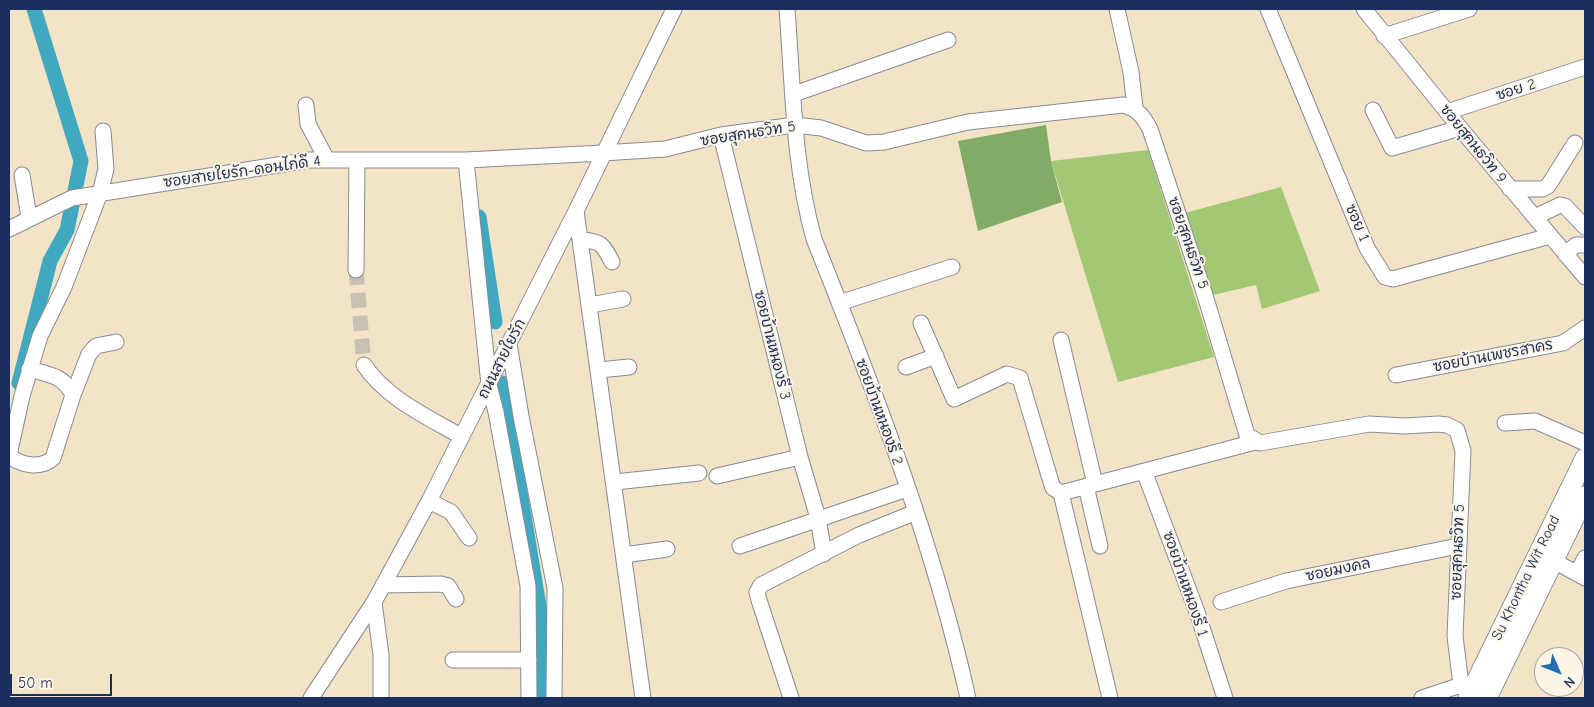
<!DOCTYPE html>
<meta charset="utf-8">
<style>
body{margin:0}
#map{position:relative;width:1594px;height:707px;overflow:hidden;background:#f3e4c8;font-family:"Comic Neue",sans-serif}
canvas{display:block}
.frame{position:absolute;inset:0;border:10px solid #1b2f5e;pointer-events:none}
.north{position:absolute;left:1534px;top:647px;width:50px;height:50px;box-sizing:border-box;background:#fcf5e5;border:1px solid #a2a6af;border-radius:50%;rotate:134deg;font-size:14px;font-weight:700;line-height:20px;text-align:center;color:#1b2f5e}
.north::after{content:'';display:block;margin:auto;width:18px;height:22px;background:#1f6fb2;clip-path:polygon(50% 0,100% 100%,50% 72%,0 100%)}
.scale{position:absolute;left:10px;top:674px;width:102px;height:22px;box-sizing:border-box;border:2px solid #1b2f5e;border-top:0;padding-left:6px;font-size:15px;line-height:18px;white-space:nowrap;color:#1b2f5e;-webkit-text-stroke:4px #fcf5e5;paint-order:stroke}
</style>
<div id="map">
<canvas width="1594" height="707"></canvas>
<div class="frame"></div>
<div class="north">N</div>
<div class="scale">50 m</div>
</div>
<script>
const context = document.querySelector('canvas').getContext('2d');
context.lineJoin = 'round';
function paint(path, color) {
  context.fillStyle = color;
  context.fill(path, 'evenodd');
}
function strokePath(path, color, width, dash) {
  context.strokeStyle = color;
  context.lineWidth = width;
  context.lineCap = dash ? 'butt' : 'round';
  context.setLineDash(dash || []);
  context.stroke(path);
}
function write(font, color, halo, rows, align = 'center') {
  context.font = font + ' "Comic Neue","Playpen Sans Thai",sans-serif';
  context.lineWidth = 4;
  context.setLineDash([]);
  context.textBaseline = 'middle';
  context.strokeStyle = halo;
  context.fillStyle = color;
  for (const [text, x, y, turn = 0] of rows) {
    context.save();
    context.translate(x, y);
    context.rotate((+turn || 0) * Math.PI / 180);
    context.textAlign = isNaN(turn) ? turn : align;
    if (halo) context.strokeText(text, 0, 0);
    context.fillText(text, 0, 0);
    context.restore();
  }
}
paint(new Path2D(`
 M1148,150L1214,357L1118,382L1051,161Z
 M1281,187L1320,291L1262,309L1256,285L1213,295L1185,213Z`), '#a3c873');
paint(new Path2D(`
 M1046,125L1051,161L1062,202L978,231L958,141Z`), '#82ac65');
strokePath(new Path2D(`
 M479,217L495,322
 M19,383L50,261L67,230L81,161L34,9
 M502,383L540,612L542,698`), '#40a9c0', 15);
strokePath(new Path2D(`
 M356,270L364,365`), '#c8c0b3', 15, [15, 8]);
const minor = new Path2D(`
 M787,9C793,86 793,164 814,239C874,389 933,541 968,698
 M1117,9L1131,72L1135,108
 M1268,9L1367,248L1385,277L1393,279L1550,236
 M1364,9L1460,128L1585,277
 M1384,36L1469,9
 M794,94L948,40
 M306,105L308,124L327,160
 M1373,110L1392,148L1460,128
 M1447,112L1585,67
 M721,135L800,457L818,518L824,554
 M466,160L489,385L496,412L528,586L529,698
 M22,175L29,217
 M1510,189H1542L1548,186L1575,143
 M576,211L643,698
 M1535,217L1560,205L1565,206L1585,227
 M9,229L72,198L309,160H466L603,153L665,149L721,135L795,125L821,128L866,143L884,142L968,122L1123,105C1138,109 1143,116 1150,129L1204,292L1247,435L1260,443L1369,424L1405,426L1438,424L1447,425L1457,430L1463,451L1455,636L1461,685L1469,695
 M581,240C601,241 603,244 612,262
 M1565,254L1576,245H1585
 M356,270L357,160
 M839,303L952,267
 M590,305L623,299
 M921,323L954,399L1007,374L1020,378L1051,482L1053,488L1061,493L1255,442
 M1061,340L1095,484
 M509,344L521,416L555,588L554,698
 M364,365C387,399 428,417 462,437
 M906,367L936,356
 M29,369C50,375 63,375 73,395L53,458C42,469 20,466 9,455L22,396L40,336L64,287L100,193L106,169L103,131
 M599,370L629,367
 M1396,375L1563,343L1585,328
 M73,395L89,354L96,346L116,342
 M1505,423L1535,421L1585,443
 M1144,471L1197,612L1225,698
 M717,476L800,457
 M615,482L699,473
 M1086,486L1100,546
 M1061,493L1110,698
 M429,501L451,512L469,538
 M740,546L907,489
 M624,555L667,549
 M1554,561L1585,578
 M1577,573L1585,558
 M383,585L441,584L448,586L456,599
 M374,602L381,655V698
 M1221,602L1286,581L1458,546
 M453,660H529
 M311,698L374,602L429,501L576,211L674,9
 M791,698L759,600L757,592L761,585L859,535L916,512
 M1422,698L1461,685`);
const major = new Path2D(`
 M1468,698L1585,458
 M1487,698L1585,496`);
strokePath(minor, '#878a93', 17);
strokePath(major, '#878a93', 21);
strokePath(minor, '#fff', 15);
strokePath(major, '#fff', 19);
write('15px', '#1b2f5e', '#fcf5e5', [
 ["ซอย 2",1516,90,-18],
 ["ซอยสุคนธวิท 5",748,134,-9],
 ["ซอยสุคนธวิท 9",1473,144,51],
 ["ซอยสายใยรัก-ดอนไก่ดี 4",242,172,-8],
 ["ซอย 1",1357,223,67],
 ["ซอยสุคนธวิท 5",1188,243,71],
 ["ซอยบ้านหนองรี 3",772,345,76],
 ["ซอยบ้านเพชรสาคร",1493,356,-11],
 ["ถนนสายใยรัก",502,359,-63],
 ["ซอยบ้านหนองรี 2",879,412,70],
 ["ซอยสุคนธวิท 5",1458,552,-88],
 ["ซอยมงคล",1338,570,-12],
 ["Su Khontha Wit Road",1526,578,-64],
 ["ซอยบ้านหนองรี 1",1185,584,71]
]);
</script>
